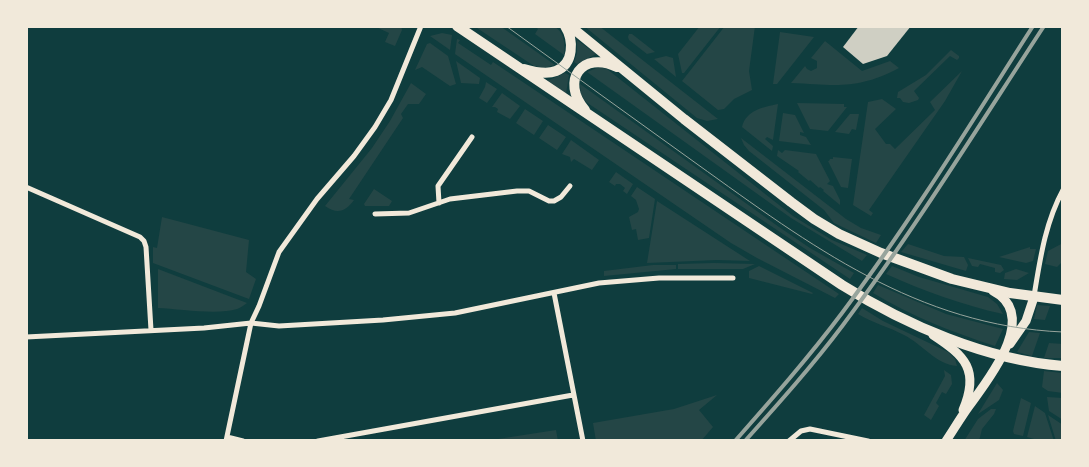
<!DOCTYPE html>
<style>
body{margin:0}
#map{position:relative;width:1089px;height:467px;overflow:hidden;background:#0f3d3e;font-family:"Roboto Serif",serif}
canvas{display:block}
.frame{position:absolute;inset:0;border:28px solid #f1e9da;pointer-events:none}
</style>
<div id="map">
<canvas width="1089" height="467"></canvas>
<div class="frame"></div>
</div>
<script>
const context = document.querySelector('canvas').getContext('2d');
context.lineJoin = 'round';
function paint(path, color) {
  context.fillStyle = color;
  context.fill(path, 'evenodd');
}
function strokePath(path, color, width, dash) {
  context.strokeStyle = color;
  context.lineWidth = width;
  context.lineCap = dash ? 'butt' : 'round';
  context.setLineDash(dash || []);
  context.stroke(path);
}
paint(new Path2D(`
 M374,26H401L402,30L395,46L385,42L389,33Z
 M474,26H500L555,65L544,68L534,66Z
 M535,26C540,26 547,25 552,26C564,29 566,45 564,55L535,34L538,29Z
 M584,26H599L718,119L707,121L697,118Z
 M700,26H721L684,73H682L678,54Z
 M725,26H755L749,71L752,90L734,99L724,109L718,110L682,81Z
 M780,32L814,37L777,84H773Z
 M442,33L452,35L450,50L430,36Z
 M629,34H632L655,52L647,54L629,40L628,37Z
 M457,39L460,40L458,43L491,65L493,62L839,294L835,298L757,258L731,243L455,54Z
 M577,40L596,54L577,64L574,62L577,53Z
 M825,41L862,71L890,61L899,68C857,90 837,85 791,83L805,66L807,69L811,71L817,68V61L811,58Z
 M430,43L448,56L456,84L450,86L422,67L415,70L427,44Z
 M951,50L959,56V58L957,60L950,56L914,91L919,98L918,100L909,103L903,102L900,98H897L898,92L926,75Z
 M666,56L673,58L676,77L654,59Z
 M456,61L480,78L479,84L461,83Z
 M599,67L607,69L793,216L832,240L867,255L862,261L791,218L587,72Z
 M962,71L945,101L869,210L873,213L871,216L853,205L868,102L882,99L896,109L875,129L886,144H890L895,149L935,110L930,102Z
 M565,73L569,75L566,94L547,81Z
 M486,82L497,89L487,103L479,98L485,87Z
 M411,83L426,94L419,104H408L401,114L403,118L349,199L354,200C346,211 338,215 325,206L372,148L390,121Z
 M580,84L779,227L810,248L854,273L850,279L586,102L581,94Z
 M502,93L520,106L510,119L497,112L498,109L495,107H492Z
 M797,103L844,104V107H847L828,131L810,129Z
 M778,104L773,140L767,137L765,139L773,146L772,151L742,127C746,110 764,107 778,104Z
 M525,109L543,121L534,135L516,123Z
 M783,113L795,115L804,133L800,132V135L806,137L811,145L779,141Z
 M850,114H859L856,130L852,129L849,134L835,132Z
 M548,125L566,137L557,150L539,138Z
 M741,138L846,219L861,228L881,235L876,243L834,223L824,210L749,151L744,145Z
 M571,140L599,160L592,170L574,159L571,162L570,157L562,154Z
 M778,150L782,153L785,150L816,154L830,181L827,184L833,186L840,200V205L823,191L824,190L820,187L819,188L810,180L809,181L798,172L799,171L777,156Z
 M833,157L852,159L848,188L841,187L828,161H829L830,159H833Z
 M616,172L633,184L627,194L623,191L625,188L620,184H616L615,186L609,182Z
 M637,187L655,199L649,238L638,240L636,229L632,230L629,217L638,212L639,209L636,200L631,196Z
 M374,189L392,201L389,206H365L364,204Z
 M657,201L750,261L717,260L647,263Z
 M162,217L249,240L246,272L256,279L249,299L153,263V247L157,248Z
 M1063,243L1062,262L1057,267L1045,264L1048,251Z
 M908,244L944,256L964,257L968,265L966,271L901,252Z
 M1030,247V249H1036L1033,261L1026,263L999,257Z
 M968,258L1001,265L1004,270L1000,273L995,272V268L980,264L978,267L972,266Z
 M714,263L755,264L743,269H678V264Z
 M653,265H676V269L604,276V271Z
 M759,266L813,293L812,294L749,278V271Z
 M892,266L919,277L988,297L997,304L1003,314C962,305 924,291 886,274Z
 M158,269L247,303C244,305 240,308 237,309C218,315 179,309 158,308Z
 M1016,269L1029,273L1017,280L1004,279L1005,273Z
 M878,285L946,314L1003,329L995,346C952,332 911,316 873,293Z
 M1037,305L1050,306L1045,320L1034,319Z
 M862,308L883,321L948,352L955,359L957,366C937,365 922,344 904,335C889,327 873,323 858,314Z
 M1029,332L1040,333L1032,356L1017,352Z
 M1049,343L1063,344V358H1044Z
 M944,370L951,375L952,384L946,394L942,392L936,403L939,406L931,420L924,415L945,376Z
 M1044,371L1063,373V393L1048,391L1042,387Z
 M997,383L1003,390L999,400L978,414Z
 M717,395L699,410L713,427L701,441H596L593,423L674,409Z
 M1047,397L1063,398V420L1049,411Z
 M1021,398L1031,403L1023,436L1014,434L1013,431Z
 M1035,406L1045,413L1054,441H1041L1027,437Z
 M991,409H996L994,414L982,429L979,441H964L978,419Z
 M1048,415L1063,425L1061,441H1056Z
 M556,430L558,441H485Z`), '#244646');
paint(new Path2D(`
 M859,26H911L887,56L863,64L843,47Z`), '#cfcfc3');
strokePath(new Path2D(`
 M26,187L140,237L144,241L146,247L151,330
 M439,203L438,186L472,137
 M375,214L409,213L450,199L517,191H529L549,201H554L561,197L570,186
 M554,293L583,441
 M1034,296C1040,260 1045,223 1063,190
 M26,337L204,328L251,323L279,326L383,320L455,313L599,283L659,278H733
 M227,437L243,441
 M226,441L251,323L259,306L279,252L317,199L354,156L375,127L391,100L421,26
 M318,441L573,395
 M789,441L801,431L810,429L868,441`), '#f1e9da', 5);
strokePath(new Path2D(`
 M933,335C965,356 980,370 963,410
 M1010,344L1026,321L1034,297
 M946,441C954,429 961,417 969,406C989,379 1040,315 993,291`), '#f1e9da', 9);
strokePath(new Path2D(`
 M457,26L842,285C906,325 986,360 1063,366
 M570,26L684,119L791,202L814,219L839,234L881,253L952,279L1010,293L1063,300
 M524,69C534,72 546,75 556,71C574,64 574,40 565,26
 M585,110C560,81 582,50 617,67`), '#f1e9da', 10);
strokePath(new Path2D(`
 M506,26C569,72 633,118 697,164C810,245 917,326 1063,332`), '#97a49c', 1);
strokePath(new Path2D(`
 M735,441C772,399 809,357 842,313C911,221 971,123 1033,26
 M745,441C779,403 813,365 843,325C915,229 978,127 1044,26`), '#97a49c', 4);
</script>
